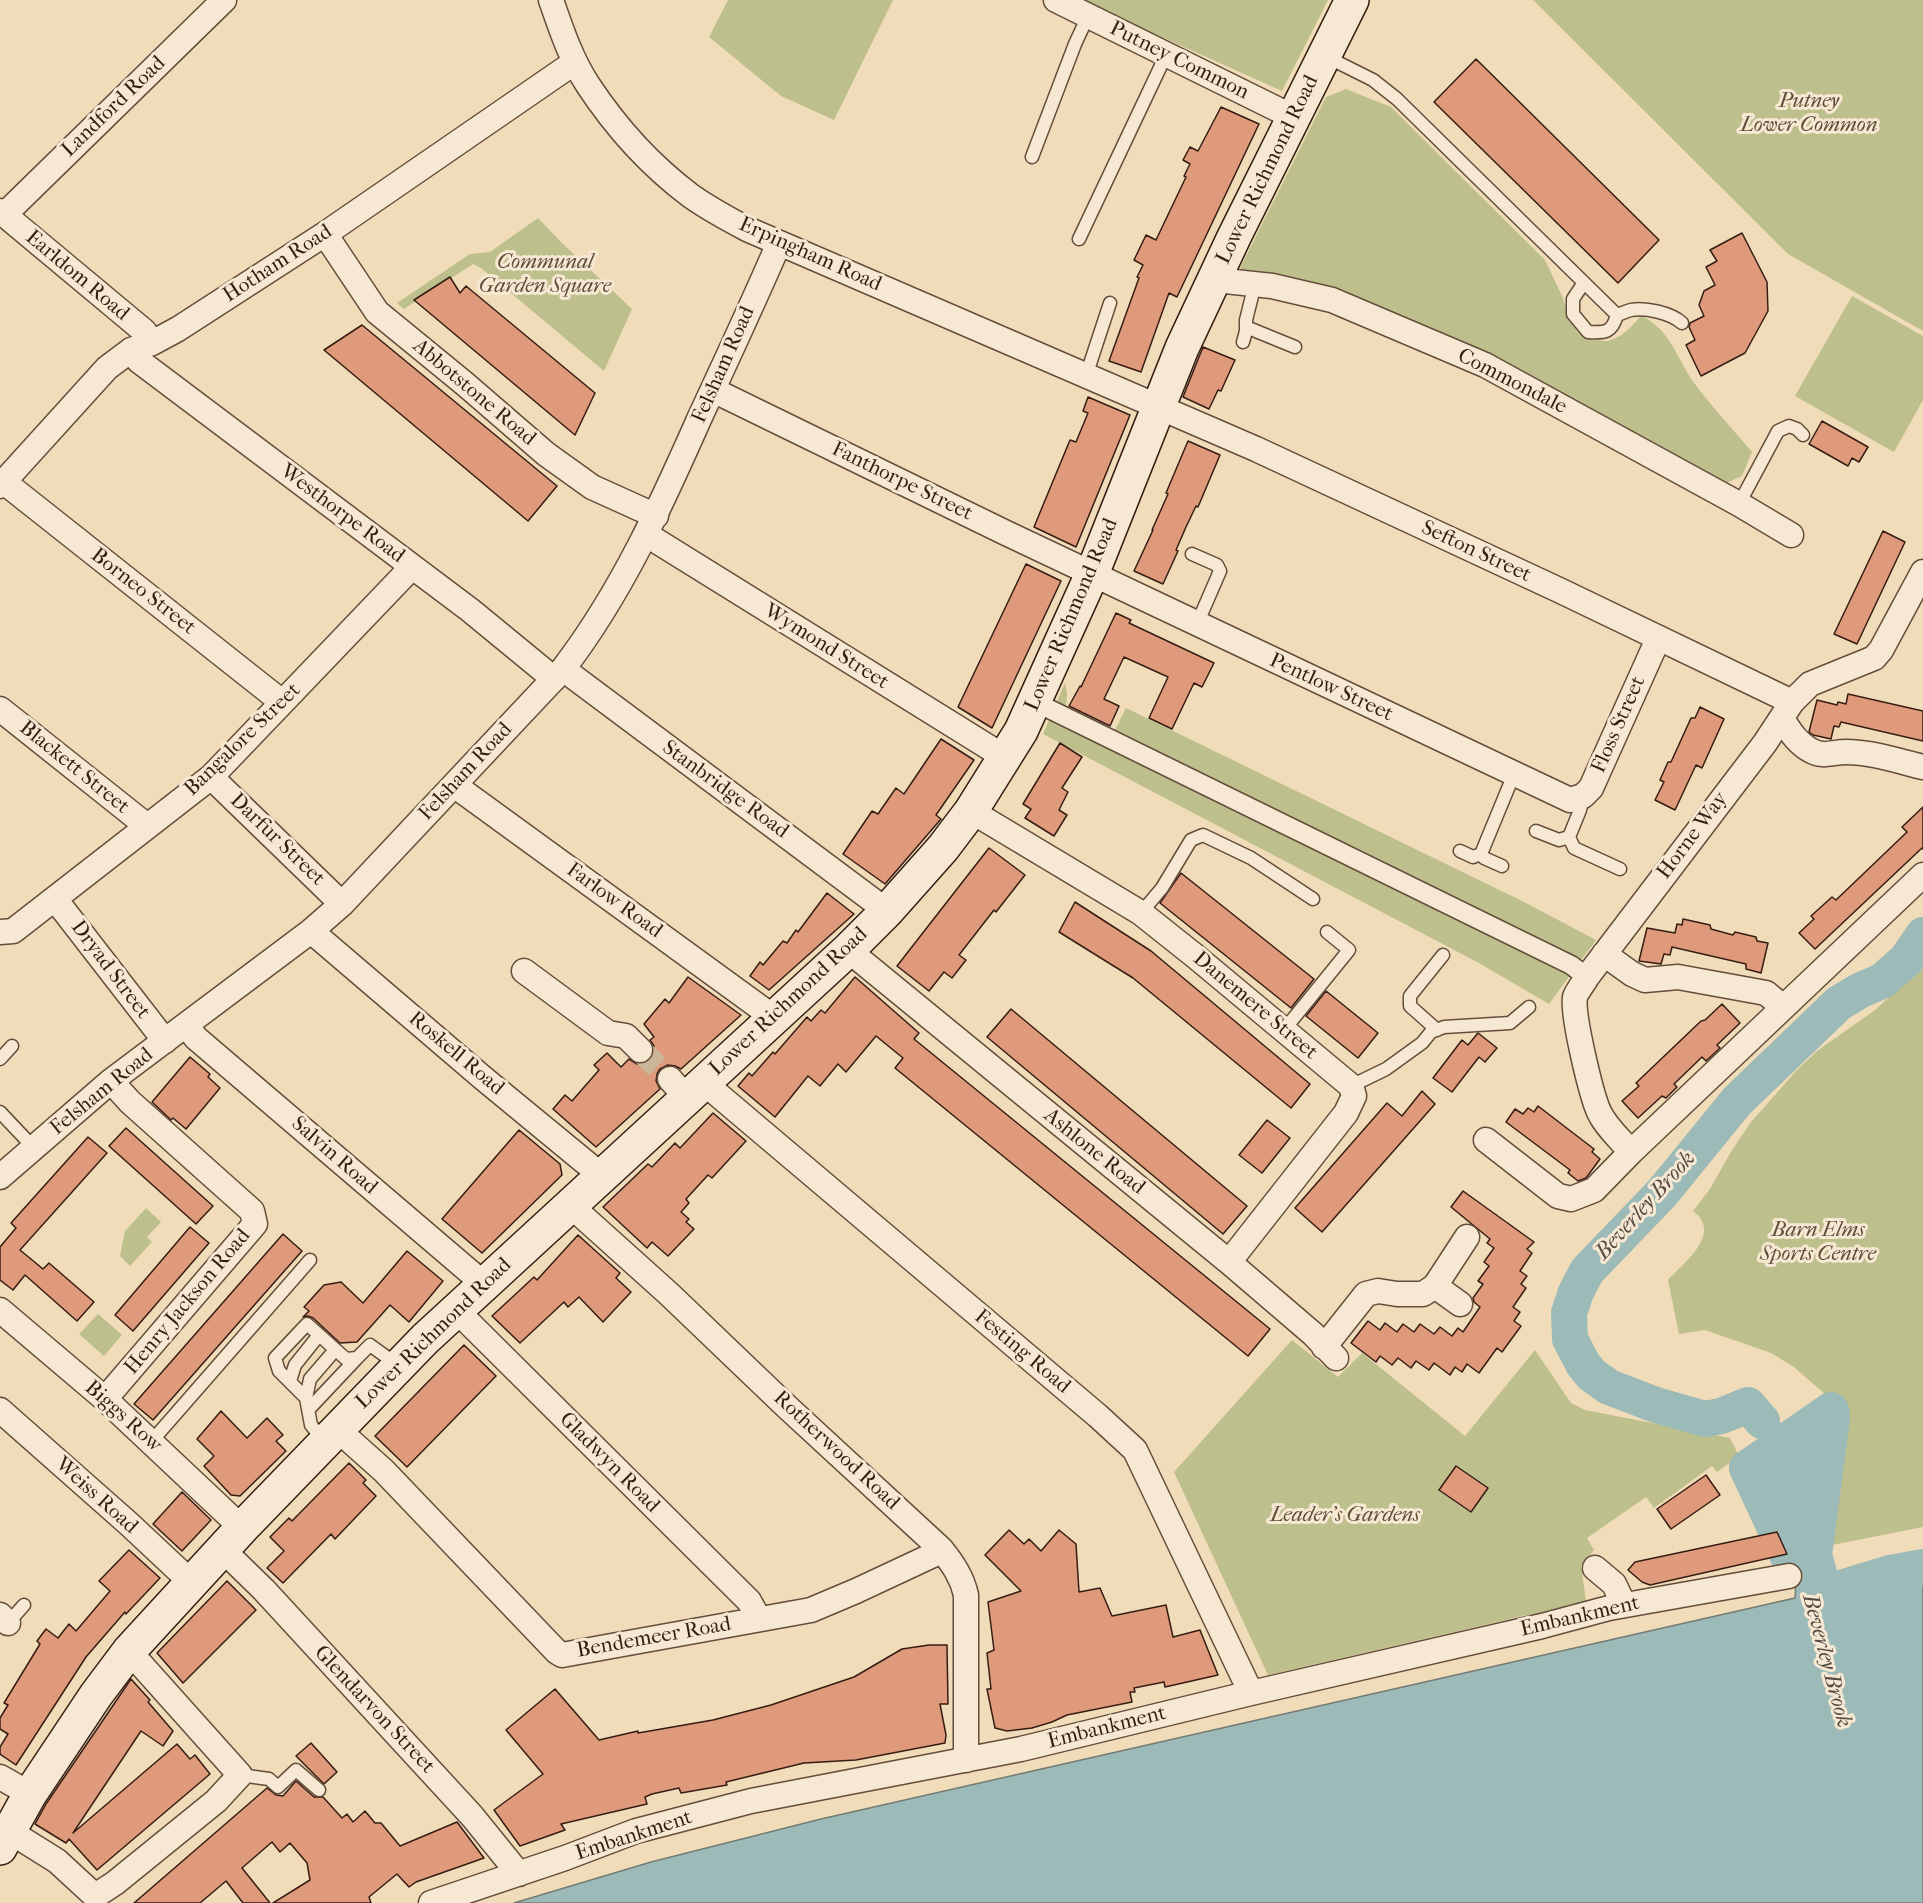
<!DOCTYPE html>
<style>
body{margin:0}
canvas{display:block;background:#f1dcb9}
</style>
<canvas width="1923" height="1903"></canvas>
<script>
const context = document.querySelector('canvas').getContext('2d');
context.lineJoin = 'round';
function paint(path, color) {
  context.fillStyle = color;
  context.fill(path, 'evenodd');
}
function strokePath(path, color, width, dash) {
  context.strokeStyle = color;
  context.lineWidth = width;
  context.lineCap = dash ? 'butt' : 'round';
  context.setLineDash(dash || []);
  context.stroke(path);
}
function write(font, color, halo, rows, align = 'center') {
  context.font = font + ' "IM FELL French Canon",serif';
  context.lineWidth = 6;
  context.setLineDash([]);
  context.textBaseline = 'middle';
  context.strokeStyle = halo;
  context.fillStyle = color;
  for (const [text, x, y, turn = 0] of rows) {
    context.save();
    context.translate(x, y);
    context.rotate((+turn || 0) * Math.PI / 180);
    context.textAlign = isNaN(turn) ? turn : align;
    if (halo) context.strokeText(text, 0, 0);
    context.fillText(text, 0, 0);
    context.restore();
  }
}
paint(new Path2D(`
 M728,0H893L834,120L781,96L709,37Z
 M1086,0H1328L1282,91L1086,3Z
 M1533,0H1923V331L1788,254Z
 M1346,89L1391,107L1545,260L1563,298L1570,322L1579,333L1594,340L1608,341L1620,336L1630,328L1641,316C1668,327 1677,357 1692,380C1710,405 1732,428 1752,452L1742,476L1722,485L1240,268L1326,97Z
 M538,218L563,244L632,309L604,371L481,268L473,264L404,309L397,303L470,254L490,252Z
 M1852,296L1923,336V400L1894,452L1795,396Z
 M1065,683L1067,693L1066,708L1115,730L1126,708L1524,902L1596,940L1549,1004L1477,962L1043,734Z
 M1923,966V1527L1822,1547L1842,1409L1794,1367L1771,1353L1705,1330L1679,1334L1668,1280C1685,1262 1723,1233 1693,1211L1710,1189L1732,1150L1751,1122L1798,1069L1817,1051L1875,1010Z
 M146,1208L161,1222L147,1237L152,1242L130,1266L120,1256L125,1231Z
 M98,1314L122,1335L104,1356L79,1334Z
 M1292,1340L1338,1377L1362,1353L1465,1436L1535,1350L1571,1403L1585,1410L1730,1438L1739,1456L1717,1472L1712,1466L1654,1508L1646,1497L1587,1538L1594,1550L1581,1566L1587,1608L1527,1615L1268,1675L1174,1472Z`), '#bdbf8c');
const water = new Path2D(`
 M1831,1410L1832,1418L1814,1554L1823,1587L1832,1591L1890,1573L1923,1567V1903H514L651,1862L821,1819L1795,1598C1800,1560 1764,1503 1747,1468Z`);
paint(water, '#9cbab7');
strokePath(water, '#737b75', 1.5);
strokePath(new Path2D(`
 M1762,1421L1748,1405L1721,1416L1705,1419L1656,1405L1609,1387L1592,1375L1583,1364L1570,1339L1569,1313L1576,1292L1587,1271L1662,1193L1737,1101L1839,1003L1861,990L1882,981L1906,960L1923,935
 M1795,1535L1797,1565H1792L1747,1468L1831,1410L1832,1418L1814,1555L1823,1587L1831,1591L1890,1573L1923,1567`), '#9cbab7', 36);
const building = new Path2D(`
 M1476,59L1659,240L1618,283L1434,102Z
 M1221,107L1259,124L1177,297L1169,293L1141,372L1109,361L1139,278L1137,277L1143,265L1134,260L1146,235L1156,240L1186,177L1184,176L1190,164L1183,160L1190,147L1198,151Z
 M1742,233L1767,282L1768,311L1745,353L1701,376L1686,345L1695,340L1689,327L1690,323L1704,316L1699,305L1704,291L1715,285L1706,267L1717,261L1710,250Z
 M450,277L460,293L466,286L595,393L575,435L414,300Z
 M362,325L557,486L528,521L324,350Z
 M1203,347L1235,360L1221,391L1218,390L1209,409L1183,397Z
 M1088,397L1130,415L1076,547L1034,527L1070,440L1076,442L1088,413L1083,411Z
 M1822,421L1868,447L1859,462L1852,458L1848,466L1809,444Z
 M1188,441L1220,455L1198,507L1196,506L1186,527L1176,550L1178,551L1163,584L1134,571L1153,530H1152L1168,494L1166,493Z
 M1883,531L1905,542L1857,644L1834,634Z
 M1026,564L1061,581L992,728L958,707Z
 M1116,613L1131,620L1129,623L1214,663L1202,687L1194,683L1172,729L1149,718L1168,677L1124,657L1104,699L1119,706L1110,726L1069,706L1080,686L1081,687Z
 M1848,694L1923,711V741L1841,722L1839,727L1834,726L1831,739L1813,735L1809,732L1817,700L1837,705L1838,702L1846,704Z
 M1700,707L1724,719L1702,768L1696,765L1675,810L1655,800L1664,782L1660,780L1668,762H1671L1691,718H1695Z
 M941,739L974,760L936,815L941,819L885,884L843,854L872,811L878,814L896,788L904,794Z
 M1060,743L1082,757L1062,788L1068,792L1059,810L1067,815L1054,836L1025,818L1031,809L1023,804Z
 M1923,807V849L1922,848L1815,949L1799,933L1814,919L1811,916L1832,897L1836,900L1907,832L1902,827Z
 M989,848L1025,875L996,912L994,910L959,955L966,960L952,978L944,972L929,991L897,966Z
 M1181,873L1314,979L1291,1008L1160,903Z
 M827,893L854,914L769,990L750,976L760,962L763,965L783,941L787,943L796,930L798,932Z
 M1075,902L1151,951L1310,1084L1291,1108L1133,978L1059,932Z
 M1683,919L1710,925L1711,929L1733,935L1735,932L1756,937L1757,941L1768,943L1761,973L1746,969V964L1672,947L1670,955L1664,954L1661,964L1639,961L1647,928L1675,933L1677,924L1682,925Z
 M688,977L741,1015L681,1069L675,1066L668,1065L660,1069L657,1074L656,1081L660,1089L596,1147L553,1109L565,1095L572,1101L599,1070L594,1065L607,1053L621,1067L629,1059L637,1064H644L650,1060L654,1053V1046L650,1040L654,1037L644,1024L665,999L669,1003Z
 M855,977L919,1033L914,1039L1270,1329L1248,1356L895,1068L903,1058L876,1036L846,1072L838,1064L820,1086L808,1076L775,1117L738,1086L749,1073L752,1076L773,1052L775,1054L807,1017L811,1021L821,1010L825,1013Z
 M1326,991L1378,1033L1358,1058L1306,1016Z
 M1722,1004L1740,1023L1717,1045L1720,1048L1706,1061L1702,1057L1674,1084L1677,1087L1666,1098L1662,1096L1638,1118L1622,1101L1639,1086L1636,1083L1701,1021L1705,1020Z
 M1011,1009L1247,1206L1223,1234L987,1037Z
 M1478,1033L1497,1048L1485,1062L1479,1057L1452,1092L1433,1078L1462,1040L1468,1045Z
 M190,1057L210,1074L208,1077L220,1088L186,1129L173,1118L171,1120L152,1102Z
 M1422,1091L1435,1104L1322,1232L1295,1208L1387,1103L1402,1116Z
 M1538,1106L1594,1149L1592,1152L1600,1159L1586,1178L1578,1181L1568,1173L1570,1170L1506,1122L1515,1109L1523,1114L1528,1108L1534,1112Z
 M713,1113L746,1141L712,1178L708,1175L686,1199L689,1203L681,1212L689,1219L686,1222L694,1229L668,1256L652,1242L647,1248L603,1207L648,1164L652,1167L675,1143L680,1148Z
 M1267,1120L1290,1138L1262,1173L1239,1155Z
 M126,1128L213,1206L196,1224L109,1146Z
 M519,1130L560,1164L562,1175L482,1253L442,1219Z
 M88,1137L107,1153L20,1250L43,1269L49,1263L94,1302L77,1321L25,1275L13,1290L0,1280V1247L16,1228L11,1223Z
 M1463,1191L1534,1242L1527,1249L1532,1253L1520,1271L1527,1276L1521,1284L1526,1288L1513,1307L1520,1312L1514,1321L1521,1326L1502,1352L1497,1348L1479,1373L1467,1364L1462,1372L1455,1367L1450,1375L1434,1363L1429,1370L1416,1361L1411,1368L1398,1358L1392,1365L1380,1356L1376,1362L1351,1343L1368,1321L1380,1330L1385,1323L1397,1332L1403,1324L1414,1332L1420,1324L1434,1334L1440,1327L1452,1336L1458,1328L1463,1332L1480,1307L1474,1302L1473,1298L1483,1284L1478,1281L1489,1266L1484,1262L1494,1248L1487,1243L1490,1239L1451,1207Z
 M190,1227L209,1243L133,1331L115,1315Z
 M283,1234L302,1251L153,1420L134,1404Z
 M578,1235L620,1273L616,1278L631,1292L603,1322L579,1297L568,1307L564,1302L520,1343L492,1316L534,1277L537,1280Z
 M407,1251L443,1281L409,1322L390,1305L357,1342L340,1343L313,1318L308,1316L303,1317L309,1311L304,1307L324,1285L341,1282L363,1303Z
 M464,1345L496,1376L407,1467L375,1436Z
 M221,1411L247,1438L267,1418L283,1435L276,1441L286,1451L240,1496L231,1495L204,1466L214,1456L197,1439Z
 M349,1463L366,1480L363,1483L376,1496L335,1539L331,1534L283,1583L267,1568L284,1551L270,1537L289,1518L292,1521Z
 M1456,1466L1488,1488L1471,1512L1439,1490Z
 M1706,1475L1720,1495L1671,1529L1657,1509Z
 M182,1492L211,1520L182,1551L153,1524Z
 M1009,1530L1024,1544L1029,1539L1041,1551L1059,1530L1076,1544L1079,1592L1100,1588L1112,1616L1166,1605L1173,1637L1200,1630L1218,1675L1165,1687L1164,1682L1134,1688L1135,1692H1130L1132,1702L1067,1715L1052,1722L1032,1728L1007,1731L995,1728L987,1689H991L987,1653L994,1650L988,1602L1021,1591L985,1555Z
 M1777,1532L1787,1554L1650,1585L1642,1582L1628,1570L1635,1562Z
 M129,1550L160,1578L126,1614L125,1612L86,1657L16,1765L0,1754V1747L8,1734L0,1729V1718L8,1705L4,1703L40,1644L37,1641L46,1629L58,1638L69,1624L76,1631L110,1591L99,1581Z
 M227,1581L256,1610L183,1683L157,1653Z
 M929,1645H947L948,1704H940L946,1735L945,1743L856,1760L804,1763L726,1782L727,1785L681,1793L679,1788L652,1794L645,1797L647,1804L561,1824L565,1830L520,1846L494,1810L543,1774L506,1730L555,1689L599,1740L638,1731V1733L713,1720L771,1705L854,1677L902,1649Z
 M131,1679L150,1700L148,1702L173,1731L163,1746L141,1731L73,1833L177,1744L190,1759L195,1755L210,1774L97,1870L69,1839L66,1843L35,1824L46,1804Z
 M311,1743L337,1772L324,1784L296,1756Z
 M296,1781L314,1797H323L342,1818L347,1814L353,1822L365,1811L375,1823H381L400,1846L457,1822L484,1858L416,1882L409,1887L397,1874L369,1897L371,1903H273L310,1880L307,1863L290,1843L280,1852L272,1842L242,1868L270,1903H243L226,1881L200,1903H134L267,1788L276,1795L283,1796Z`);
paint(building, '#de9a7a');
strokePath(building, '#361d13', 1.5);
strokePath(new Path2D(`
 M640,1050L670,1079`), '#ccb698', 24, [24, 12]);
const service = new Path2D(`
 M1325,56L1373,80L1397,99L1617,315
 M1032,157L1075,44L1088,16
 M1079,239L1166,55
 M1583,284L1573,299V314L1588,332C1605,333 1612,333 1617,315C1621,314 1626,311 1631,310C1645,307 1671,313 1682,323
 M1246,327L1295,347
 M1243,342L1246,331V320L1255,284
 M1086,376L1110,303
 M1739,504L1778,431L1789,426L1797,429L1803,435
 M1192,554L1217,565L1220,571L1197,624
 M1583,796L1580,810L1569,837L1574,848L1620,869
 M1536,831L1559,840L1569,837
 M1460,851L1473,857L1481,854L1514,774
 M1481,854L1484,858L1502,866
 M1141,913L1162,888L1191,840L1203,835L1251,858L1313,899
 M1284,1030L1349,950L1327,932
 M1437,1030L1410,1006V996L1443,955
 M0,1059L12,1046
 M1351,1086L1386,1069L1422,1043L1431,1032L1444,1027L1510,1023L1529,1007
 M0,1112L34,1148
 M290,1381L295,1365L319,1335
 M306,1398L310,1379L335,1350
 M309,1409L357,1358
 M324,1441L311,1425L306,1398L279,1371L275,1358L307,1324L346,1359L357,1358L370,1345L399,1366
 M151,1442L310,1260
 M8,1623L24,1605
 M240,1775L269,1779L278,1787L296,1770L319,1790`);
const pedestrian = new Path2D(`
 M1035,702L1571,965L1587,977`);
const minor = new Path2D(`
 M551,0C561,29 571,59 588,85C615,126 651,166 691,196C708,208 728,219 747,229L1256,449L1561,591L1792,702
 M1056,0L1293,117
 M0,211L144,331L152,343
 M4,215L224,0
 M325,234L377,312L465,384L546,454L592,487L656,516
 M1215,278L1225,281L1272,286L1332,300L1485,365L1739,504L1791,535
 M131,350L139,361L470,610L554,679
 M713,390L1004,532L1570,800L1583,796L1591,788L1658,639
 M4,482L282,702
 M0,486L107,368L131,350L152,343L178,329L325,234L575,62
 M647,535L1006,758
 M563,669L887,911
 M0,709L147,826
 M1782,719C1790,731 1797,743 1810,750C1824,758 1831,752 1846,752C1871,752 1898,761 1923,767
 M211,777L342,904
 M454,785L773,1017
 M971,811L1141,913L1195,956L1351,1086L1354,1096L1346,1113L1229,1262
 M55,899L165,1041
 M311,931L483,1078L602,1176
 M0,932L13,931L211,777L412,567
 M848,950L1229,1262L1313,1334L1336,1358
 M1604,954L1632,974L1645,980L1678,977L1766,993L1783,1007
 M524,971L608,1033L626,1036L640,1050
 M186,1025L196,1038L484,1284
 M670,1079L686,1097
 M703,1082L1098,1416L1135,1450L1251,1693
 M1486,1140L1558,1196L1571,1199L1594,1190L1631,1152L1923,875
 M1631,1152C1620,1139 1606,1127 1599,1112C1591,1094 1572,1015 1575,997C1577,991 1584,983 1587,977L1765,743L1792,702L1810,684L1874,658L1881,650L1923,572
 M0,1177L111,1081L311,931L342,904L563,669C622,592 661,505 700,417C727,359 754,301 779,243
 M570,1205L669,1294L786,1406L941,1549C953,1564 962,1577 966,1595V1760
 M1435,1286L1460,1304
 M0,1310L105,1399L242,1528
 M456,1310L749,1601L759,1619
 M1324,1347L1366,1294L1378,1291L1397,1294H1423L1435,1286L1467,1237
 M105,1399L255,1224L252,1211L130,1102L111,1081
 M0,1410L129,1524L192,1583
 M337,1429L384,1471L557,1652L562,1655L811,1610L856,1591L933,1555L941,1549
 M223,1550L264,1590L472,1816L519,1874
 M1595,1568L1614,1584L1624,1605
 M0,1615L8,1623
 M0,1777L30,1794
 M9,1831L57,1861L95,1896L115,1883L216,1801L240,1775L129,1651
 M431,1903L565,1858L636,1831L751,1801L1021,1749L1251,1693L1542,1626L1609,1608L1789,1576`);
const secondary = new Path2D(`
 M0,1848L30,1794L96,1695L129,1651L242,1528L425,1339L848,950L887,911L943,848L971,811L1021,731L1092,574L1182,348L1234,237L1352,0`);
strokePath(service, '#654d3c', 15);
strokePath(pedestrian, '#654d3c', 21);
strokePath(minor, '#654d3c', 27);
strokePath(secondary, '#361d13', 36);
strokePath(service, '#f6e8d2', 12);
strokePath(pedestrian, '#f6e8d2', 18);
strokePath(minor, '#f6e8d2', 24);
strokePath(secondary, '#f6e8d2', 33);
write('21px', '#361d13', '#f6e8d2', [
 ["Putney Common",1179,61,26],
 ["Landford Road",114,107,-44],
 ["Lower Richmond Road",1268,170,-64],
 ["Erpingham Road",810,255,24],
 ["Hotham Road",278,264,-33],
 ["Earldom Road",77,276,40],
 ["Felsham Road",724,365,-66],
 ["Commondale",1512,382,27],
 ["Abbotstone Road",474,393,40],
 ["Fanthorpe Street",902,482,26],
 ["Westhorpe Road",342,514,37],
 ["Sefton Street",1476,552,25],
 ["Borneo Street",143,592,38],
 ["Lower Richmond Road",1072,615,-67],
 ["Wymond Street",826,647,32],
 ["Pentlow Street",1331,688,25],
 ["Floss Street",1619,725,-66],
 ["Bangalore Street",243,740,-44],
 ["Blackett Street",74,768,39],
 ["Felsham Road",466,772,-47],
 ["Stanbridge Road",725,790,36],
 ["Horne Way",1693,836,-53],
 ["Darfur Street",277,840,44],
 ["Farlow Road",614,901,36],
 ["Dryad Street",110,970,53],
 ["Lower Richmond Road",789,1002,-43],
 ["Danemere Street",1255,1006,40],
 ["Roskell Road",456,1054,40],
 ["Felsham Road",102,1092,-39],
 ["Ashlone Road",1094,1152,39],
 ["Salvin Road",334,1156,41],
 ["Henry Jackson Road",188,1302,-50],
 ["Lower Richmond Road",434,1334,-44],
 ["Festing Road",1022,1352,40],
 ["Biggs Row",123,1417,42],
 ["Rotherwood Road",836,1451,43],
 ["Gladwyn Road",609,1463,45],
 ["Weiss Road",96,1496,42],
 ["Embankment",1580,1617,-13],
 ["Bendemeer Road",654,1638,-10],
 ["Glendarvon Street",374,1710,47],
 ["Embankment",1107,1728,-14],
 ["Embankment",634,1836,-18]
]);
write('italic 21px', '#5e4e37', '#f6e8d2', [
 ["Putney",1809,102],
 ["Lower Common",1809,126],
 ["Communal",545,263],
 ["Garden Square",545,287],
 ["Barn Elms",1818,1231],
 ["Sports Centre",1818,1255],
 ["Leader's Gardens",1345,1516]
]);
write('italic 22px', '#554c44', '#f6e8d2', [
 ["Beverley Brook",1646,1206,-48],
 ["Beverley Brook",1826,1661,75]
]);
</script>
